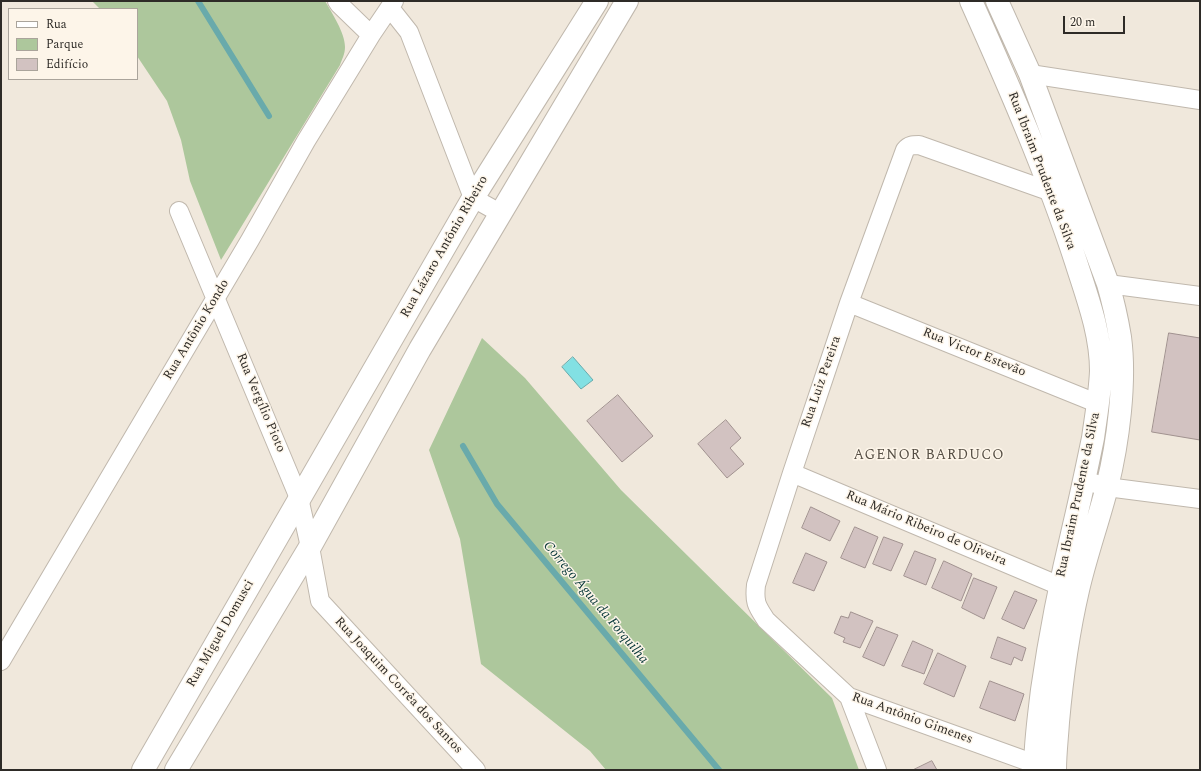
<!DOCTYPE html>
<meta charset="utf-8">
<style>
body{margin:0}
#map{position:relative;width:1201px;height:771px;overflow:hidden;background:#f0e8dc;font-family:Spectral,serif}
canvas{display:block}
.frame{position:absolute;inset:0;border:2px solid #2e2b27;pointer-events:none}
.legend{position:absolute;left:8px;top:8px;width:130px;height:72px;box-sizing:border-box;background:#fdf5e9;border:1px solid #aaa49b;margin:0;padding:5px 7px;list-style:none;font-size:12px;color:#2e2b27}
.legend li{display:flex;align-items:center;gap:8px;height:20px}
.legend b{width:20px;border:1px solid #aaa49b}
.scale{position:absolute;left:1063px;top:16px;width:62px;height:18px;box-sizing:border-box;border:2px solid #2e2b27;border-top:0;padding-left:5px;font-size:12px;line-height:14px;white-space:nowrap;color:#2e2b27;-webkit-text-stroke:3px #fdf5e9;paint-order:stroke}
</style>
<div id="map">
<canvas width="1201" height="771"></canvas>
<div class="frame"></div>
<ul class="legend">
<li><b style="height:5px;background:#fff"></b>Rua</li>
<li><b style="height:11px;background:#adc79c"></b>Parque</li>
<li><b style="height:11px;background:#d2c2c1"></b>Edifício</li>
</ul>
<div class="scale">20 m</div>
</div>
<script>
const context = document.querySelector('canvas').getContext('2d');
context.lineJoin = 'round';
function paint(path, color) {
  context.fillStyle = color;
  context.fill(path, 'evenodd');
}
function strokePath(path, color, width, dash) {
  context.strokeStyle = color;
  context.lineWidth = width;
  context.lineCap = dash ? 'butt' : 'round';
  context.setLineDash(dash || []);
  context.stroke(path);
}
function write(font, color, halo, rows, align = 'center') {
  context.font = font + ' Spectral,serif';
  context.lineWidth = 3;
  context.setLineDash([]);
  context.textBaseline = 'middle';
  context.strokeStyle = halo;
  context.fillStyle = color;
  for (const [text, x, y, turn = 0] of rows) {
    context.save();
    context.translate(x, y);
    context.rotate((+turn || 0) * Math.PI / 180);
    context.textAlign = isNaN(turn) ? turn : align;
    if (halo) context.strokeText(text, 0, 0);
    context.fillText(text, 0, 0);
    context.restore();
  }
}
paint(new Path2D(`
 M92,1H325C332,13 345,33 345,47C345,54 342,59 340,65L221,260L190,181L181,140L167,101L137,56V9H100Z
 M482,338L525,378L621,490L832,698L859,770H606L590,751L481,664L460,539L429,450Z`), '#adc79c');
const water = new Path2D(`
 M573,357L593,380L581,389L562,367Z`);
paint(water, '#82e0e3');
strokePath(water, '#69aaab', 1);
strokePath(new Path2D(`
 M198,1L269,116
 M463,446L497,504L719,770`), '#69aaab', 6);
const building = new Path2D(`
 M1169,333L1200,338V440L1152,432Z
 M618,395L653,436L622,462L587,421Z
 M726,420L741,438L730,448L744,464L727,478L698,444Z
 M811,507L840,521L830,541L802,528Z
 M855,527L878,537L865,568L841,558Z
 M884,537L903,544L891,571L873,564Z
 M915,551L936,559L926,585L904,576Z
 M806,553L827,562L814,591L793,583Z
 M944,561L972,574L961,601L932,588Z
 M974,578L997,587L984,619L962,608Z
 M1015,591L1037,600L1024,629L1002,619Z
 M851,612L873,621L860,648L843,642L845,638L834,633L841,616L848,618Z
 M877,627L898,635L884,666L863,657Z
 M998,637L1026,648L1022,661L1014,657L1011,665L991,658Z
 M913,641L933,650L924,674L902,666Z
 M938,653L966,666L954,697L924,684Z
 M990,681L1024,694L1015,721L980,708Z
 M932,761L937,770H913Z`);
paint(building, '#d2c2c1');
strokePath(building, '#a0918f', 1);
const street = new Path2D(`
 M337,1L339,4L371,35
 M390,8L409,32L473,198L500,213
 M1030,74L1200,100
 M179,211L299,498L310,547L320,601L476,770
 M1108,284L1200,296
 M849,303L1099,404
 M792,473L1060,586
 M1093,483L1107,487L1200,499
 M1,661L250,240L306,141L371,35L394,1
 M849,697L877,770
 M1035,764L849,697L766,620C757,606 754,603 756,585L792,473L849,303L905,150C909,145 913,145 919,145L1060,195`);
const secondary = new Path2D(`
 M971,1C1009,86 1047,173 1076,262C1087,297 1101,333 1101,371C1100,394 1096,416 1093,438C1087,467 1081,496 1074,525C1061,579 1050,634 1042,690C1039,716 1035,743 1035,770
 M997,1L1030,74L1108,284C1113,301 1117,319 1120,337C1126,382 1118,443 1107,487C1098,522 1086,555 1078,590C1068,633 1062,677 1058,722C1057,738 1055,754 1055,770
 M143,770L473,198L597,1
 M176,770L310,547L420,349L627,1`);
strokePath(street, '#c0b8ad', 20);
strokePath(secondary, '#c0b8ad', 24);
strokePath(street, '#fff', 18);
strokePath(secondary, '#fff', 22);
write('13px', '#2e2b27', '#fdf5e9', [
 ["Rua Ibraim Prudente da Silva",1041,171,69],
 ["Rua Lázaro Antônio Ribeiro",445,247,-60],
 ["Rua Antônio Kondo",197,330,-59],
 ["Rua Victor Estevão",974,353,22],
 ["Rua Luiz Pereira",822,382,-71],
 ["Rua Vergílio Pioto",260,403,67],
 ["Rua Ibraim Prudente da Silva",1079,495,-78],
 ["Rua Mário Ribeiro de Oliveira",926,529,23],
 ["Rua Miguel Domusci",221,634,-60],
 ["Rua Joaquim Corrêa dos Santos",398,686,47],
 ["Rua Antônio Gimenes",912,719,20]
]);
context.letterSpacing = '1px';
write('14px', '#554e44', '#fdf5e9', [
 ["AGENOR BARDUCO",929,456]
]);
context.letterSpacing = '0px';
write('italic 14px', '#073738', '#fdf5e9', [
 ["Córrego Água da Forquilha",595,603,50]
]);
</script>
